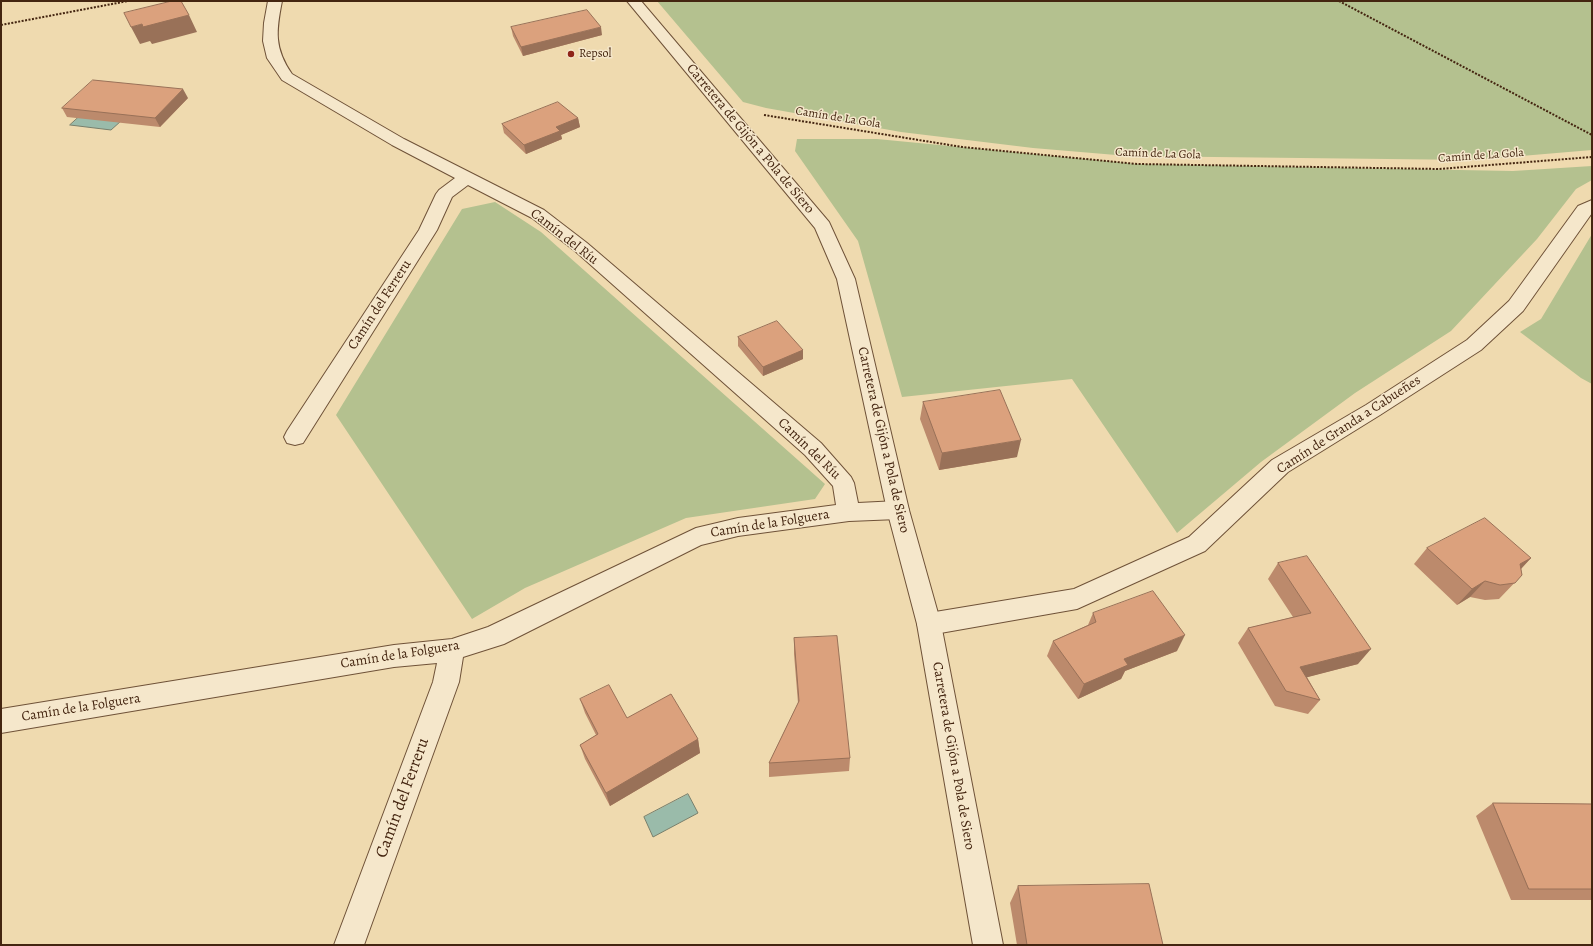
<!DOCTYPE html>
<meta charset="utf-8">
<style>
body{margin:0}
#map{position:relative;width:1593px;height:946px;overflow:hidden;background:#efdaaf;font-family:Alegreya,serif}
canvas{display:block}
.frame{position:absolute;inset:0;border:2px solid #442510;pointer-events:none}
</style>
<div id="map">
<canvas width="1593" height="946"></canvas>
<div class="frame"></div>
</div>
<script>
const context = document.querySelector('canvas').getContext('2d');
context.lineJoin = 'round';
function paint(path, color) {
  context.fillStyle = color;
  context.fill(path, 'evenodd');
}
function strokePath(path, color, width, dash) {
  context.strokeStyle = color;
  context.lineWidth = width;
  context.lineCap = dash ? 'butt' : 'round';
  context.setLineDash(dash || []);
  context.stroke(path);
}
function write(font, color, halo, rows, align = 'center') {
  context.font = font + ' Alegreya,serif';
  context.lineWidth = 3;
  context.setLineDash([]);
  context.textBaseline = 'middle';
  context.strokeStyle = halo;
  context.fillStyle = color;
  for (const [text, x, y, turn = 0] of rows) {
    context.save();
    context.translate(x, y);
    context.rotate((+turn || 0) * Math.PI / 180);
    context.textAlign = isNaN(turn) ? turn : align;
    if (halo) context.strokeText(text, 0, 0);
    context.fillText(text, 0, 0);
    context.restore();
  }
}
paint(new Path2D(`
 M657,1H1592V150L1474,160L1128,156L1033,148L901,132L766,108L743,102Z
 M797,139H877L1137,164L1513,171L1592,166V180L1576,189L1537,239L1451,331L1355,393L1261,462L1177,533L1072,379L902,397L858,241L795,151Z
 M495,202L541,232L825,484L815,499L686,518L525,588L472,619L336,415L462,209Z
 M1592,234V384L1581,378L1520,332L1541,319Z`), '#b4c18f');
const water = new Path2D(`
 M80,116L121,121L111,130L70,125Z
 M688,794L698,813L653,837L644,817Z`);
paint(water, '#9abbaa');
strokePath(water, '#787f6c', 1);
const minor = new Path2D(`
 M268,1H282C276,31 274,48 292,74L404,139L544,210L587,243L821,443L851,477L854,483L858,503L898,501L906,504L909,510L906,516L898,519L849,521L738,536L701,545L504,644L463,657L459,682L364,945H334L433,682L437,663L394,667L1,733V709L394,645L452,639L488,627L696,528L738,518L836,505L833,486L805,455L575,251L532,218L468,185L452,197L437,230L303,443L295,445L287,443L284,437L287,431L419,230L436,194L439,190L455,178L392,145L282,80L267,58L263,41L264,23Z
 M1592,200V213L1523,311L1481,350L1380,415L1288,472L1205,551L1077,609L929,635L920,632L917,624L920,616L929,613L1074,589L1189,537L1272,460L1366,405L1467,340L1509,301L1578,206Z`);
const tertiary = new Path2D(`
 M627,1H641L829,222L855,279L909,510L941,624L1003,945H973L917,624L887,510L837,279L815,228Z`);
strokePath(minor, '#6f5238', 2);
strokePath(tertiary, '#6f5238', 2);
strokePath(new Path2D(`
 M1339,1L1592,135
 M1,25L128,1
 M764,115L962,147L1137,164L1439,169L1592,157`), '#442510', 2, [2, 1.5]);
paint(minor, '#f5e7cb');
paint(tertiary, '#f5e7cb');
paint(new Path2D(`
 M511,27L602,35L523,56L513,36Z
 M188,98L160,127L67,117L62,108Z
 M578,118L580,127L561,135L562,139L526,154L504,133L502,124Z
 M738,337L803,350V359L763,376L738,346Z
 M923,402L1017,457L939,470L920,419Z
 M1427,548L1531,558L1521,569L1522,575L1499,599L1485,600L1470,597L1457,605L1414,564Z
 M1278,563L1358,664L1307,677L1320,700L1308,714L1275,706L1238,643L1248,628L1293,617L1268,579Z
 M1093,613L1177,651L1125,671L1121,679L1078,699L1047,656L1053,641L1088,625Z
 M794,638L850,758L849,771L769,777V763L798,703L794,654Z
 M580,699L627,718L698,739L700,753L610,806L585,759L580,745L596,735L585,713Z
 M1493,803L1592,804V900H1511L1476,816Z
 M1018,886L1163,945H1017L1010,903Z`), '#bc8a6c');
paint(new Path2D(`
 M189,15L197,32L152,44L150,41L140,44L131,27L142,24Z
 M601,27L602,35L523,56L521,47Z
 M183,89L188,98L160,127L155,118Z
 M578,118L580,127L561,135L562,139L526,154L524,145L556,127Z
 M803,350V359L763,376V367Z
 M1021,440L1017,457L939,470L942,453Z
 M1531,558L1516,574L1520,564Z
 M1485,581L1470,597L1457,605L1472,589Z
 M1185,635L1177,651L1125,671L1121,679L1078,699L1084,684L1124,659Z
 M1371,649L1358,664L1289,682L1300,667Z
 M698,739L700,753L610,806L606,793Z`), '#997158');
const building = new Path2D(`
 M172,1H181L189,15L143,27L142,24L131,27L124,13Z
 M587,10L601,27L521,47L511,27Z
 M93,80L183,89L155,118L62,108Z
 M558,102L578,118L556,127L560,131L524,145L502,124Z
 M777,321L803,350L763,367L738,337Z
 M1000,390L1021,440L942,453L923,402Z
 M1485,518L1531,558L1520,564L1522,575L1515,583L1500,585L1485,581L1472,589L1427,548Z
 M1307,556L1371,649L1300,667L1320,700L1286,691L1248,628L1311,613L1278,563Z
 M1153,591L1185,635L1124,659L1128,665L1084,684L1053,641L1096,622L1093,613Z
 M837,636L850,758L769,763L799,701L794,638Z
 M609,685L627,718L671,694L698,739L606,793L580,745L598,734L580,699Z
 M1493,803L1592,804V889H1529Z
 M1149,884L1163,945H1027L1018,886Z`);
paint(building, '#dba17d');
strokePath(building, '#997158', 1);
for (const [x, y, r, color] of [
 [571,54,4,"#8f2418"]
]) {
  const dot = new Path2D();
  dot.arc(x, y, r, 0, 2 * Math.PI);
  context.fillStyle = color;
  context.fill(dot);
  strokePath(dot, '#f5e7cb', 1.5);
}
write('12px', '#442510', '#f5e7cb', [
 ["Repsol",579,54]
], 'left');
write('12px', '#442510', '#f5e7cb', [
 ["Camín de La Gola",838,118,9],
 ["Camín de La Gola",1158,154,2],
 ["Camín de La Gola",1481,156,-4]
]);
write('14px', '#442510', '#f5e7cb', [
 ["Carretera de Gijón a Pola de Siero",750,139,50],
 ["Camín del Ríu",564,237,38],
 ["Camín del Ferreru",380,305,-57],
 ["Camín de Granda a Cabueñes",1349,425,-33],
 ["Carretera de Gijón a Pola de Siero",883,440,77],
 ["Camín del Ríu",809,449,44],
 ["Camín de la Folguera",770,524,-9],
 ["Camín de la Folguera",400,655,-9],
 ["Camín de la Folguera",81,708,-9],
 ["Carretera de Gijón a Pola de Siero",953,756,80]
]);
write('17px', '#442510', '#f5e7cb', [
 ["Camín del Ferreru",403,798,-70]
]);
</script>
